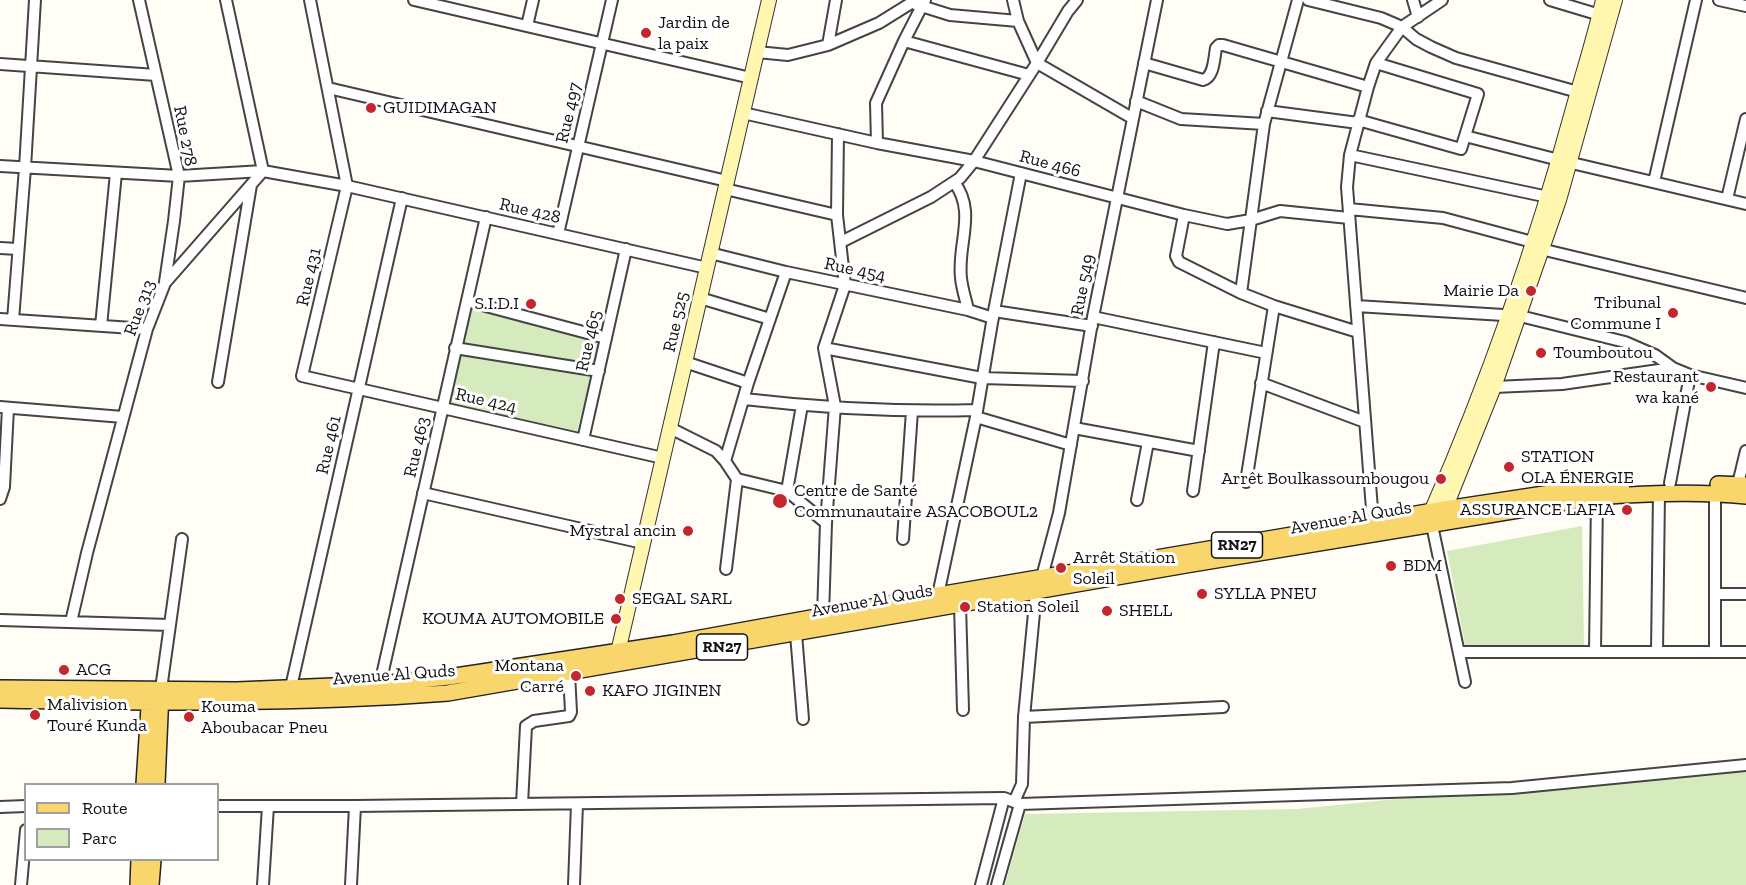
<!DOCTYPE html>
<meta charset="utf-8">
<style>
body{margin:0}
#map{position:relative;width:1746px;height:885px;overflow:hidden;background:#fffdf5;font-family:"Zilla Slab",serif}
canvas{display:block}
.legend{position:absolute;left:24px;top:783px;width:195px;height:78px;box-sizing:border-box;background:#fff;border:2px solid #a0a0a0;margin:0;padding:8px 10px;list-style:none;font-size:18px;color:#111}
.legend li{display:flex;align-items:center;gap:12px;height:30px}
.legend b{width:30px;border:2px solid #a0a0a0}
</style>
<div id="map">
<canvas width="1746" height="885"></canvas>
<ul class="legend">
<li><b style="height:8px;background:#f9d66b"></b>Route</li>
<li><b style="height:16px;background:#d5ebbd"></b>Parc</li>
</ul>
</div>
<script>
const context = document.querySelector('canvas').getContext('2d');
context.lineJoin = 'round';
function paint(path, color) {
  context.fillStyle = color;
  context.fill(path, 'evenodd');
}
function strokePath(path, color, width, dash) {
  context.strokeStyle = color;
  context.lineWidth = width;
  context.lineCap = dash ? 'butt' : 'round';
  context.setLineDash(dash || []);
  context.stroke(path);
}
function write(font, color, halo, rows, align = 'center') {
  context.font = font + ' "Zilla Slab",serif';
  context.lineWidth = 6;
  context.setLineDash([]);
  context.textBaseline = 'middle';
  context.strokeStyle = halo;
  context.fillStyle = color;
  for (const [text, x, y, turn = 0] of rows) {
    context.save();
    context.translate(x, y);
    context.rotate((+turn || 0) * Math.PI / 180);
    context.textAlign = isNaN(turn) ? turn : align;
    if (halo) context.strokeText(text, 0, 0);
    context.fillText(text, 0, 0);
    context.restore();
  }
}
paint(new Path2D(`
 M467,308L601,342L577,431L447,402Z
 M1582,526L1584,645L1466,650L1447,551Z
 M1746,770V885H1005L1025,814L1297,809L1426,796L1500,793Z`), '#d5ebbd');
const street = new Path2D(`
 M139,0L179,176L174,221L165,282
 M310,0L347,186L302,376L663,458
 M414,0L751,78
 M1013,0L1018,21L1037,63L1132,118
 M1308,0L1381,18L1402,27L1416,39L1431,47L1456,58L1578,92
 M1413,0L1418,17
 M1550,0L1600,15
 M1719,0L1746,6
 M915,4L950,15L1018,21
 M527,26L533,0
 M904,41L1029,75
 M828,45L836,0
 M757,52L788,55L828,45L879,23L916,0
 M1144,63L1203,80C1214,77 1214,59 1216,48L1219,45H1223L1368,87
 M0,64L156,75
 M328,88L727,181
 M1136,101L1181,119L1264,124
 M1267,111L1358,123
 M743,113L877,143L974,161L1184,215L1227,224L1251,220L1280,211L1349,218
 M1358,120L1461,149L1478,94L1376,63
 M1465,136L1559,160L1746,204
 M877,143L876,103L904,41L925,0
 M1350,155L1553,198
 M0,166L179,176L263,171L347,186L707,268
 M954,182C977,212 957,244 961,278C962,289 966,300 968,310
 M1654,182L1696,0
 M725,189L837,215
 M1727,199L1746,119
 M1349,209L1443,218L1540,244
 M1184,215L1176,256L1179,262L1241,293L1274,306L1358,332
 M558,234L612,0
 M841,242L931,197L960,178L974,161L1037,63L1068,11L1077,0
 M0,248L18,249
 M1549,251L1746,298
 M710,253L786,272L968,310L993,318
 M1241,293L1264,124L1298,0
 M700,298L770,319
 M467,301L606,338
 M1356,306L1520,316L1625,342L1655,355L1673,368L1690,375L1746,388
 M994,311L1092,326
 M1093,317L1266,353
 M0,319L147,329
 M13,320L25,168L35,0
 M101,326L116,173
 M455,348L599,371
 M824,348L982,378L1083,381
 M685,362L748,383
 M218,382L251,185
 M1261,383L1365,422
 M1494,387L1562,384L1673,368
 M744,399C821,408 899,412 976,410
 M0,407L123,417
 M976,417L1071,445
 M670,428L716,451L725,461L737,479L787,491L826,523
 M1074,428L1199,451
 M583,440L626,249
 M725,461L748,383L786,272
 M1246,482L1274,306
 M1670,483L1690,375
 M1738,484L1746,451
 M787,491L802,405
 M1193,491L1214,342
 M423,493L643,543
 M0,499L4,487L8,408
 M1137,500L1148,442
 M1373,522L1347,187L1350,155L1368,87L1376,63L1402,27L1442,0
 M1433,530L1465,682
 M903,539L912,411
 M726,569L737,479
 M1715,594H1746
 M938,595L976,417L994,311L1021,173
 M960,605L963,710
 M823,616L826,523L835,406L824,348L845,285L837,215L838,134
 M0,620L170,625
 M71,622L87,553L147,329L165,283L263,171L226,0
 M796,634L803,719
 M1460,652H1746
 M1595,652L1597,497
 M1657,652L1659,493
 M1715,652V493
 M380,684L486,217
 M161,689L182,539
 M291,693V687L402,198
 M1024,717L1223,707
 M1014,802L1022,784L1024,717L1036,592L1042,577L1059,513L1093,317L1157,0
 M522,804L526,726L534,721L569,716L571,712L569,673
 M218,806H355L1004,798L1020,804L1512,788L1746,765
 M0,807L26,806
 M21,885L26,830
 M263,885L268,806
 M351,885L355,806
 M574,885L577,804
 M981,885L1004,798
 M997,885L1020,804`);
const secondary = new Path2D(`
 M1441,518L1445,509L1494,387L1559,200L1615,0
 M1432,521L1431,512C1489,380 1536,244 1574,105C1584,70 1595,35 1603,0
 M619,662L618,652L769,0`);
const primary = new Path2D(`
 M1718,484L1746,485
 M0,688L237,690L380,684L449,677L673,643L938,595L1445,509L1597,486L1622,485
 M0,700C149,703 300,704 448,693L1186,565L1597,497C1647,493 1696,491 1746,496
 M144,784L150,692
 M157,784L161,692
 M138,885L139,860
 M151,885L153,860`);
strokePath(street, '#444', 14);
strokePath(secondary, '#333', 16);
strokePath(primary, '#222', 18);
strokePath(street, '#fff', 10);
strokePath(secondary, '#fff6b0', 14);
strokePath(primary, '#f9d66b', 15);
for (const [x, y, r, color] of [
 [646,33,6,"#c4262e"],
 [371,108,6,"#c4262e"],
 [1531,291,6,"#c4262e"],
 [531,304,6,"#c4262e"],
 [1673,313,6,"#c4262e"],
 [1541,353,6,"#c4262e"],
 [1711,387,6,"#c4262e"],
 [1509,467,6,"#c4262e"],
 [1441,479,6,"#c4262e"],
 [780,501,8,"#c4262e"],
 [1627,510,6,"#c4262e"],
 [688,531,6,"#c4262e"],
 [1391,566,6,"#c4262e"],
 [1061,568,6,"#c4262e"],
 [1202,594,6,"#c4262e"],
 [620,599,6,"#c4262e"],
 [965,607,6,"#c4262e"],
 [1107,611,6,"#c4262e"],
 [616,619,6,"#c4262e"],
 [64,670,6,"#c4262e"],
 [576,676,6,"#c4262e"],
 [590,691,6,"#c4262e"],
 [35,715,6,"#c4262e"],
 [189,717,6,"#c4262e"]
]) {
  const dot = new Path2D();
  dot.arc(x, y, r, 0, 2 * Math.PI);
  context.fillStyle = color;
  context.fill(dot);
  strokePath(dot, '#fff', 2);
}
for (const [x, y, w] of [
 [1237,545,51],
 [722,647,51]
]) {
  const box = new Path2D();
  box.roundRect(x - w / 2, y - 13, w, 26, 4.5);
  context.fillStyle = '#fff';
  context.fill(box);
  strokePath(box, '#111', 1.5);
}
write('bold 16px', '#111', null, [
 ["RN27",1237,545],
 ["RN27",722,647]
]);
write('18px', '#111', '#fff', [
 ["Jardin de",658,23],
 ["la paix",658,44],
 ["GUIDIMAGAN",383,108],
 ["Mairie Da",1519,291,"right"],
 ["Tribunal",1661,303,"right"],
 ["Commune I",1661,324,"right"],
 ["S.I.D.I",519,304,"right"],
 ["Toumboutou",1553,353],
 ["Restaurant",1699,377,"right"],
 ["wa kané",1699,398,"right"],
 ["STATION",1521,457],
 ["OLA ÉNERGIE",1521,478],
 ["Arrêt Boulkassoumbougou",1429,479,"right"],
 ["Centre de Santé",794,491],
 ["Communautaire ASACOBOUL2",794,512],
 ["ASSURANCE LAFIA",1615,510,"right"],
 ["Mystral ancin",676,531,"right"],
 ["Arrêt Station",1073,558],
 ["Soleil",1073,579],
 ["BDM",1403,566],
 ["SYLLA PNEU",1214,594],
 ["SEGAL SARL",632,599],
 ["Station Soleil",977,607],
 ["SHELL",1119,611],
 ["KOUMA AUTOMOBILE",604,619,"right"],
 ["Montana",564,666,"right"],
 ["Carré",564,687,"right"],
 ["ACG",76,670],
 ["KAFO JIGINEN",602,691],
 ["Malivision",47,705],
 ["Touré Kunda",47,726],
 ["Kouma",201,707],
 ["Aboubacar Pneu",201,728]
], 'left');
write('18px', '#111', '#fff', [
 ["Rue 497",569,113,-77],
 ["Rue 278",185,136,79],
 ["Rue 466",1050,164,15],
 ["Rue 428",530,211,13],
 ["Rue 454",855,270,12],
 ["Rue 431",309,277,-77],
 ["Rue 549",1083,285,-79],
 ["Rue 313",140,308,-69],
 ["Rue 525",676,322,-77],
 ["Rue 465",589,341,-77],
 ["Rue 424",486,401,13],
 ["Rue 461",329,445,-77],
 ["Rue 463",417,447,-77],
 ["Avenue Al Quds",1351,518,-10],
 ["Avenue Al Quds",872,601,-10],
 ["Avenue Al Quds",394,675,-4]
]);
</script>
